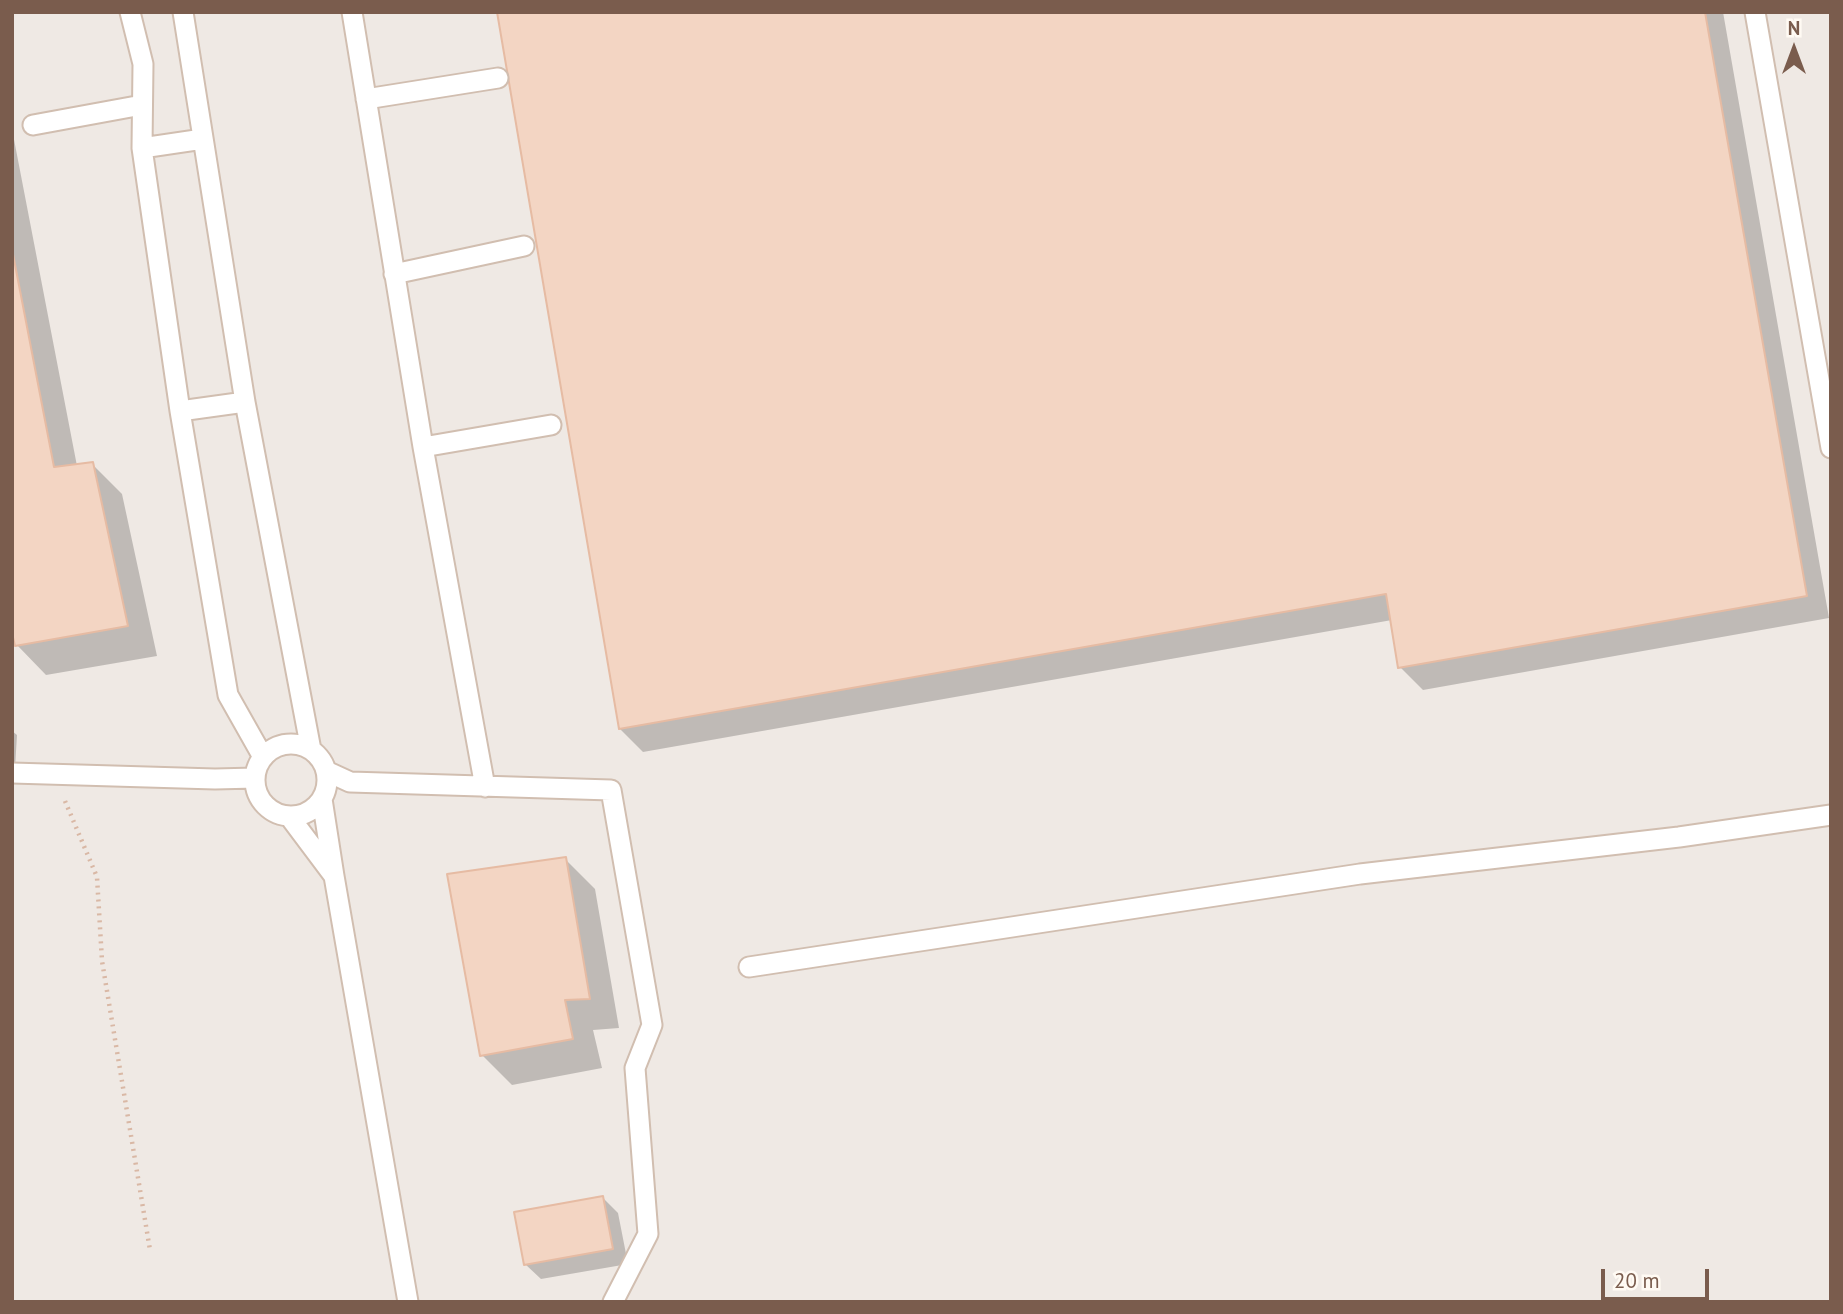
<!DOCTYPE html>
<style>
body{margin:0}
#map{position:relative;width:1843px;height:1314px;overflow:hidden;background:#fdf6ec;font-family:"PT Sans",sans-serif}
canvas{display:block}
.frame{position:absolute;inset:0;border:14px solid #7a5c4d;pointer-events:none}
.north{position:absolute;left:1759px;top:14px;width:70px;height:70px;-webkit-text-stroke:5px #fffaf3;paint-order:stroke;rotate:0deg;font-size:19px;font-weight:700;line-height:28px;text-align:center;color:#7a5c4d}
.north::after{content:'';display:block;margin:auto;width:24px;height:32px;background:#7a5c4d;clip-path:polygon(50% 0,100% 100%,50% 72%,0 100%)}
.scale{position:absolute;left:1601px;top:1269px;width:108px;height:32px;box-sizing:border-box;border:4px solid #7a5c4d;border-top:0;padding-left:9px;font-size:21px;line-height:24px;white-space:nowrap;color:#7a5c4d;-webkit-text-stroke:5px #fffaf3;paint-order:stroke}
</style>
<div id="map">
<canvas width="1843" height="1314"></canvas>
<div class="frame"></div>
<div class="north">N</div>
<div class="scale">20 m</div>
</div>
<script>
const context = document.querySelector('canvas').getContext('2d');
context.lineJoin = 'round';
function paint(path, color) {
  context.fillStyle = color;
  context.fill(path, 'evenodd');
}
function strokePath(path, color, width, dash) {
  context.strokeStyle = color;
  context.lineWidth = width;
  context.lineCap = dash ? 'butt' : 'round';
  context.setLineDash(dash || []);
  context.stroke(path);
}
paint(new Path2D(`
 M12,12H1831V1302H12Z`), '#efe9e4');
paint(new Path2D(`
 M499,12H1723L1829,618L1423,690L1400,667L1392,620L643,752L620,729Z
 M12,129L77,466L92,464L122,494L157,656L46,675L17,645L12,624Z
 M12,731L17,735L14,785H12Z
 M565,859L595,889L619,1028L593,1030L602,1068L512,1085L482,1055Z
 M602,1197L618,1213L628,1264L541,1279L525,1264Z`), '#0003');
const building = new Path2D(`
 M497,12H1705L1807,596L1398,668L1386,594L619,729Z
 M12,249L54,467L93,462L128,626L15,646L12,633Z
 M566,857L590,999L565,1000L573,1039L480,1056L447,874Z
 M603,1196L613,1249L524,1265L514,1212Z`);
paint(building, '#f3d5c3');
strokePath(building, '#e6bba3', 2);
const service = new Path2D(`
 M130,12L143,64L142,148
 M183,12L245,402L311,750
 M352,12L423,447L485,787
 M1755,12L1831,448
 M366,99L498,78
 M33,125L142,105
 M203,139L142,148L180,411L228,695L263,757
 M394,274L524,246
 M180,411L245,402
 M423,447L551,425
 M255 780a36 36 0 1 1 72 0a36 36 0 1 1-72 0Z
 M326,771L350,782L611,790L652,1025L635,1068L648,1234L613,1302
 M12,773L215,779L255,778
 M289,816L334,876L322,799
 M334,876L408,1302
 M749,967L1360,874L1679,837L1831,815`);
strokePath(service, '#d1beb0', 23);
strokePath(new Path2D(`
 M65,801L97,877L102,961L150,1250`), '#d9b8a5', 4.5, [2, 5]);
strokePath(service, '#fff', 19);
</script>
